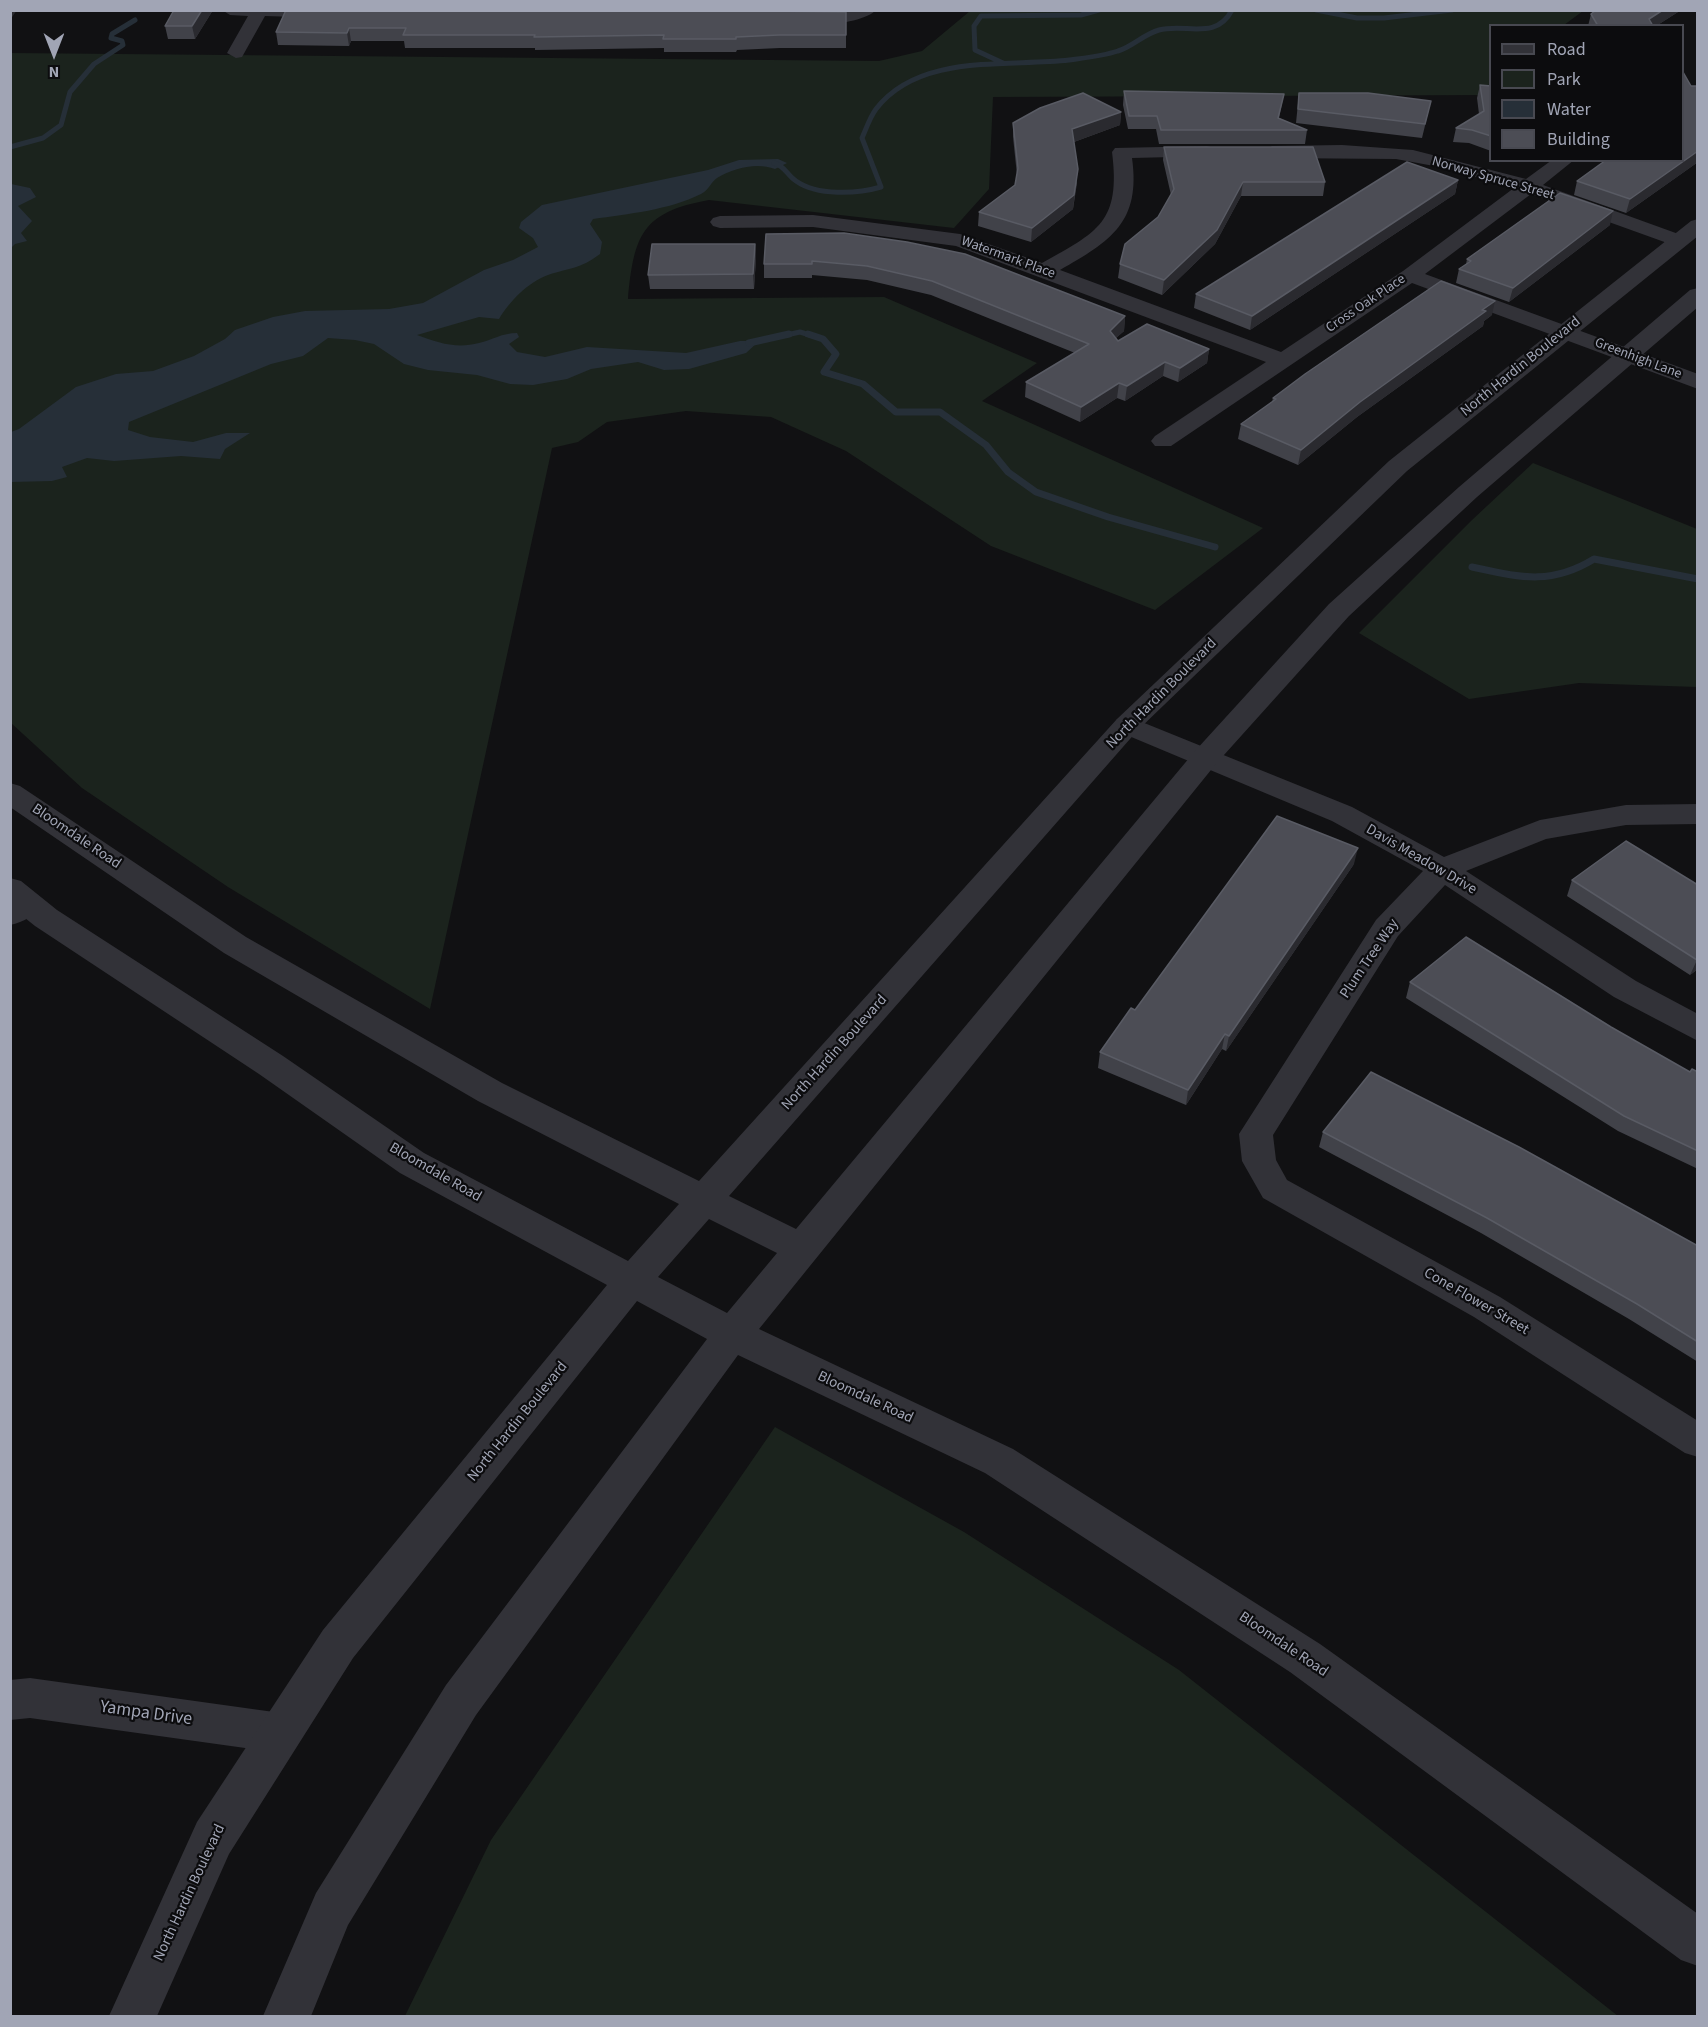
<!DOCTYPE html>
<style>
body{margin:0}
#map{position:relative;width:1708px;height:2027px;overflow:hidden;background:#111113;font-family:"Source Sans 3",sans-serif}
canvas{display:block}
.frame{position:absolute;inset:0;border:12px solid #a1a5b5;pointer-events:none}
.legend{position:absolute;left:1489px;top:24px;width:195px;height:138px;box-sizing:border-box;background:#0c0c0e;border:2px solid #484951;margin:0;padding:8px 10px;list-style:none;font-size:18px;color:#a1a5b5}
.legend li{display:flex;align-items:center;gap:12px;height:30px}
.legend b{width:30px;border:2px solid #484951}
.north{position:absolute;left:24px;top:24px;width:60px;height:60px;-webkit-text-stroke:4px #0c0c0e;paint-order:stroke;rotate:180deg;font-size:16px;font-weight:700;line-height:24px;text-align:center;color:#a1a5b5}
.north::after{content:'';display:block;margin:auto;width:21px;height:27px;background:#a1a5b5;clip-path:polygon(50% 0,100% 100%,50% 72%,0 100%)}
</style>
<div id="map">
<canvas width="1708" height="2027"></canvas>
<div class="frame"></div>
<ul class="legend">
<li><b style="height:8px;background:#323238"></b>Road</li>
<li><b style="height:16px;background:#1b231d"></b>Park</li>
<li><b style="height:16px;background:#262f38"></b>Water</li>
<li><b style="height:16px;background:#4c4d55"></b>Building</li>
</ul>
<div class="north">N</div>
</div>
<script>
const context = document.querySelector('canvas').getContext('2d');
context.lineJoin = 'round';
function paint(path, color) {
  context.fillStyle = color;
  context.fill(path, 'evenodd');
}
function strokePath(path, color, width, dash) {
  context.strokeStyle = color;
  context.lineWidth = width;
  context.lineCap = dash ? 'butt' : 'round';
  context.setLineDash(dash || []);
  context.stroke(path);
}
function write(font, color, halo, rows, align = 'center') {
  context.font = font + ' "Source Sans 3",sans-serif';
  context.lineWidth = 4.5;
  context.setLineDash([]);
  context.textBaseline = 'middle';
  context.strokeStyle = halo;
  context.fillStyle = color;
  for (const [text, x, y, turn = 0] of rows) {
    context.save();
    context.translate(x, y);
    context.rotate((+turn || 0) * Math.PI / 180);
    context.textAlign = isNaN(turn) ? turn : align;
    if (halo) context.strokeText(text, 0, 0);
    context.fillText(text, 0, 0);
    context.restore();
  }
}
paint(new Path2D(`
 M970,11H1583L1564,25L1490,26V95L993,97L989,189L954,228L709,200C642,212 634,235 628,299L884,297L1037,363L982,401L1263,528L1155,610L991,546L846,451L771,417L686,411L607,422L578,442L552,448L430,1009L228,887L82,788L11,723L10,53L879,61L922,51Z
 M1533,463L1697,529V687L1579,683L1469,699L1359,633L1472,520Z
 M775,1427L964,1532L1179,1670L1618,2016H405L491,1840Z`), '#1b231d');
paint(new Path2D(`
 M778,159L787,163L775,169C757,162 733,168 717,178C711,182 708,191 701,194C669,210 628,214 593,219L590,224L602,242L600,254C578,270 572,267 548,275C528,282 509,302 499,319L479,317L417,335C438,343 457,349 479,343C492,340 502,333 517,333L519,337L509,344L517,352L545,357L587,347L686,353L740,341H759L746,353L689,369L664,370L638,362L591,369L567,379L533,385L510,384L477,375L428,370L404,364L374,344L355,340L328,338L303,356L271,364L129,422L128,430L150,437L193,442L226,433H250L225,449L220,459L181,456L114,461L87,458L62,467L67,477L52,481L11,482V432L19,429L76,387L116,374L153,371L194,356L225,339L235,330L273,317L305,311L389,309L423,303L484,270L513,260L538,247L533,238L519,228L521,222L542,205L708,170L739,160Z
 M11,184L30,188L36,197L18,206L32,221L21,233L27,241L15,244L11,248Z`), '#262f38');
strokePath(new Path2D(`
 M1316,10L1357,18H1384L1452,10
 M1003,63L975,50L974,26L981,16L1081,15L1099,10
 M10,147L43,138L61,125L70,92L94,64L123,45L122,41L111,38L112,34L135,20
 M774,163C785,166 787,175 796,181C817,196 857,194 881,187L862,138C866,129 870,117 876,109C919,53 1006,67 1069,60C1084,58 1103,56 1118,51C1132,47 1144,34 1159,30C1186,23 1216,41 1232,10
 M782,336L800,332L813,336`), '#262f38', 5);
strokePath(new Path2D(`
 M808,334L823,339L836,354L824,372L863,384L896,412H940L986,445L1008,472L1036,492L1108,517L1215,547
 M749,343L789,334
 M1472,567C1519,577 1550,586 1594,559L1698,579`), '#262f38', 7);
paint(new Path2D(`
 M222,10H335L337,13L328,18L265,16L242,57L236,58L227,53L248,16L230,15Z
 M852,10H876C865,23 805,31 795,18L804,13Z
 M1342,145L1413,150L1526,179L1552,160H1574L1543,185L1684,236L1687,240L1684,244H1670L1531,194L1425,274L1698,374V389L1412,283L1171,446H1155L1151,441L1155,436L1266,362L956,246L813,227L720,228L713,226L710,222L713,218L720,216L813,215L960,234L1042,263C1098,232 1121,222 1112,152L1115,148L1207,146L1214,148L1217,152L1214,156L1132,158C1141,222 1111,241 1060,270L1281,352L1403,271L1514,188L1445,168L1396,159L1272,158L1262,152L1272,146Z
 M1127,716L1352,807L1444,857L1540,820L1626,805L1698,804V824L1626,825L1546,839L1466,871L1636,981L1698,1014V1041L1614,997L1445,885L1398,936L1273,1135L1276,1160L1287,1180L1500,1297L1698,1421V1457L1685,1453L1474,1317L1263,1198L1242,1161L1239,1134L1376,920L1423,871L1332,821L1117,731L1113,725L1117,719Z
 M28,893L39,896L43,903C36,915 24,922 10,925V900Z
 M30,1678L281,1713L296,1719L302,1733L296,1747L281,1753L30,1718L10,1720V1680Z`), '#323238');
paint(new Path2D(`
 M1698,219V236L1407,471L1137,731L729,1196L796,1229L1195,751L1329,604L1459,487L1690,290L1698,288V307L1477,497L1349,616L1215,765L759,1329L1013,1449L1320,1644L1698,1914V1966L1681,1960L1290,1672L985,1473L738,1355L476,1715L348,1925L311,2016H263L316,1893L446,1685L707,1339L637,1301L353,1658L229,1854L157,2016H109L197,1822L323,1630L607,1285L400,1173L259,1074L35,926L10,906V878L21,881L57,910L283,1056L424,1153L628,1261L679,1204L478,1101L224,953L10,807V783L20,786L246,937L502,1083L699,1181L1117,719L1389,461L1691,221ZM709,1219L777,1253L727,1313L658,1277Z`), '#323238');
paint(new Path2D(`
 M213,10L195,39H168L165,26Z
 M286,10L846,12V48H780L737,50L736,52H664V48L535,50V48H405L404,41H351L349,46L278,45L276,32Z
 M1678,12L1656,26H1588L1591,14Z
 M1480,85L1491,86V151L1469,143L1453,142L1456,128L1479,114L1477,98Z
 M1691,86H1698V162L1626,213L1574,195L1577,181L1683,160Z
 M1124,91L1284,94L1279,118L1307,130L1305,144H1159L1156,129H1128L1123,105Z
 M1299,93L1431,101L1422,138L1296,123Z
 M1121,112L1120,125L1074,142L1077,183L1073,209L1031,242L978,226L979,212L1015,185L1017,175L1013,137V123Z
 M1164,147L1325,182L1323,196H1241L1215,244L1162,295L1118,278L1120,264L1158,217L1171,195L1163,160Z
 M1458,180L1455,194L1250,330L1194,308L1196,294Z
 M1610,225L1509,302L1456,283L1459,269L1466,264L1467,259Z
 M766,234L1125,316L1124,331L1116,338L1118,341L1209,349L1207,363L1178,382L1163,376L1125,401L1117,398L1080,422L1025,397L1026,382L1075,353L931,295L867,280L812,275V278H764V264Z
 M755,244L756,258L754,289H650L648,275Z
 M1492,315L1484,321L1483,326L1357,417L1298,465L1238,439L1241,424L1272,402L1273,398Z
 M1354,864L1226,1051L1222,1049L1186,1105L1098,1068L1100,1052L1135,1010Z
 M1572,880L1698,885V969L1690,975L1567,896Z
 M1410,982L1611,1027L1690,1072H1698V1169L1618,1131L1406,998Z
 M1323,1132L1698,1246V1362L1629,1319L1481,1233L1319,1147Z`), '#414249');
paint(new Path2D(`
 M10,10H17L10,20Z
 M202,10H213L195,39L192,26Z
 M1663,10H1679L1678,12L1656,26H1647L1649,19Z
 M349,28L351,41L349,46L347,33Z
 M1121,112L1120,125L1071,143L1072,129Z
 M1698,151V162L1626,213L1630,199Z
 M1078,169L1073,209L1031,242L1032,228Z
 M1458,180L1455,194L1250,330L1252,316Z
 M1243,182L1241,196L1215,244L1162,295L1164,280Z
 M1613,211L1610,225L1509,302L1513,288Z
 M755,244L756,258L754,289L753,274Z
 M1495,301L1492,315L1484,321L1483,326L1357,417L1298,465L1301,450L1360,402Z
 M1125,316L1124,331L1108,345L1110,331Z
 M1209,349L1207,363L1178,382L1180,368Z
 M1165,362L1163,376L1125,401L1127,386Z
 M1119,383L1117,398L1080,422L1081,407Z
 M1358,848L1354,864L1226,1051L1229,1036Z
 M1698,959V969L1690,975L1697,960Z
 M1225,1034L1222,1049L1186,1105L1188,1090Z`), '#2a2a2f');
const building = new Path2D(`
 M174,10H202L192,26H165Z
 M286,10H687L846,12V35H779L736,37V39H663L664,35L534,37L535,35H403L406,28H349L347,33L276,32Z
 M1596,10H1663L1649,19L1653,26H1598L1591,14Z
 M1683,72L1691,86H1698V151L1630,199L1577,181L1606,160H1683Z
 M1480,85L1491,86V136L1472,130L1456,128L1484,111Z
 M1124,91L1284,94L1278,118L1307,130H1161L1157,116H1129Z
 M1083,93L1121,112L1072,129L1078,169L1074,195L1032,228L979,212L1015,185L1018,168L1013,123L1040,108Z
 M1299,93H1368L1431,101L1425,124L1298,109Z
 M1164,147H1313L1325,182H1243L1217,230L1164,280L1120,264L1125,244L1158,217L1174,189Z
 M1407,162L1458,180L1252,316L1196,294Z
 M1560,193L1613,211L1513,288L1459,269L1471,261L1467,259Z
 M844,233L907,242L965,254L1125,316L1110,331L1118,341L1147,324L1209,349L1180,368L1165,362L1127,386L1119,383L1081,407L1026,382L1089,344L932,281L867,266L812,261V264H764L766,234Z
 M652,244H755L753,274L648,275Z
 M1441,281L1495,301L1482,310L1486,311L1360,402L1301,450L1241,424L1276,399L1273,398L1305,374Z
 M1277,816L1358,848L1229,1036L1225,1034L1188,1090L1100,1052L1131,1008L1135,1010Z
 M1626,841L1698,885V959L1697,960L1572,880Z
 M1466,937L1611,1027L1690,1072L1692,1069L1698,1072V1151L1624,1116L1410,982Z
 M1371,1072L1519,1147L1698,1246V1342L1637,1304L1487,1218L1323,1132Z`);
paint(building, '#4c4d55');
strokePath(building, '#595b64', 1.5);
write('14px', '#a1a5b5', '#0c0c0e', [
 ["Norway Spruce Street",1493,179,16],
 ["Watermark Place",1008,258,20],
 ["Cross Oak Place",1366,304,-34],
 ["Greenhigh Lane",1638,359,21]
]);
write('15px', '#a1a5b5', '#0c0c0e', [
 ["North Hardin Boulevard",1521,367,-39],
 ["North Hardin Boulevard",1162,694,-45],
 ["Bloomdale Road",76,837,34],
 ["Davis Meadow Drive",1421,860,30],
 ["Plum Tree Way",1370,959,-56],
 ["North Hardin Boulevard",835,1053,-48],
 ["Bloomdale Road",435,1173,30],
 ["Cone Flower Street",1476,1302,30],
 ["Bloomdale Road",865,1398,25],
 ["North Hardin Boulevard",518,1422,-51],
 ["Bloomdale Road",1283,1645,34],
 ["North Hardin Boulevard",190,1893,-65]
]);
write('18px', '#a1a5b5', '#0c0c0e', [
 ["Yampa Drive",146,1714,8]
]);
</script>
